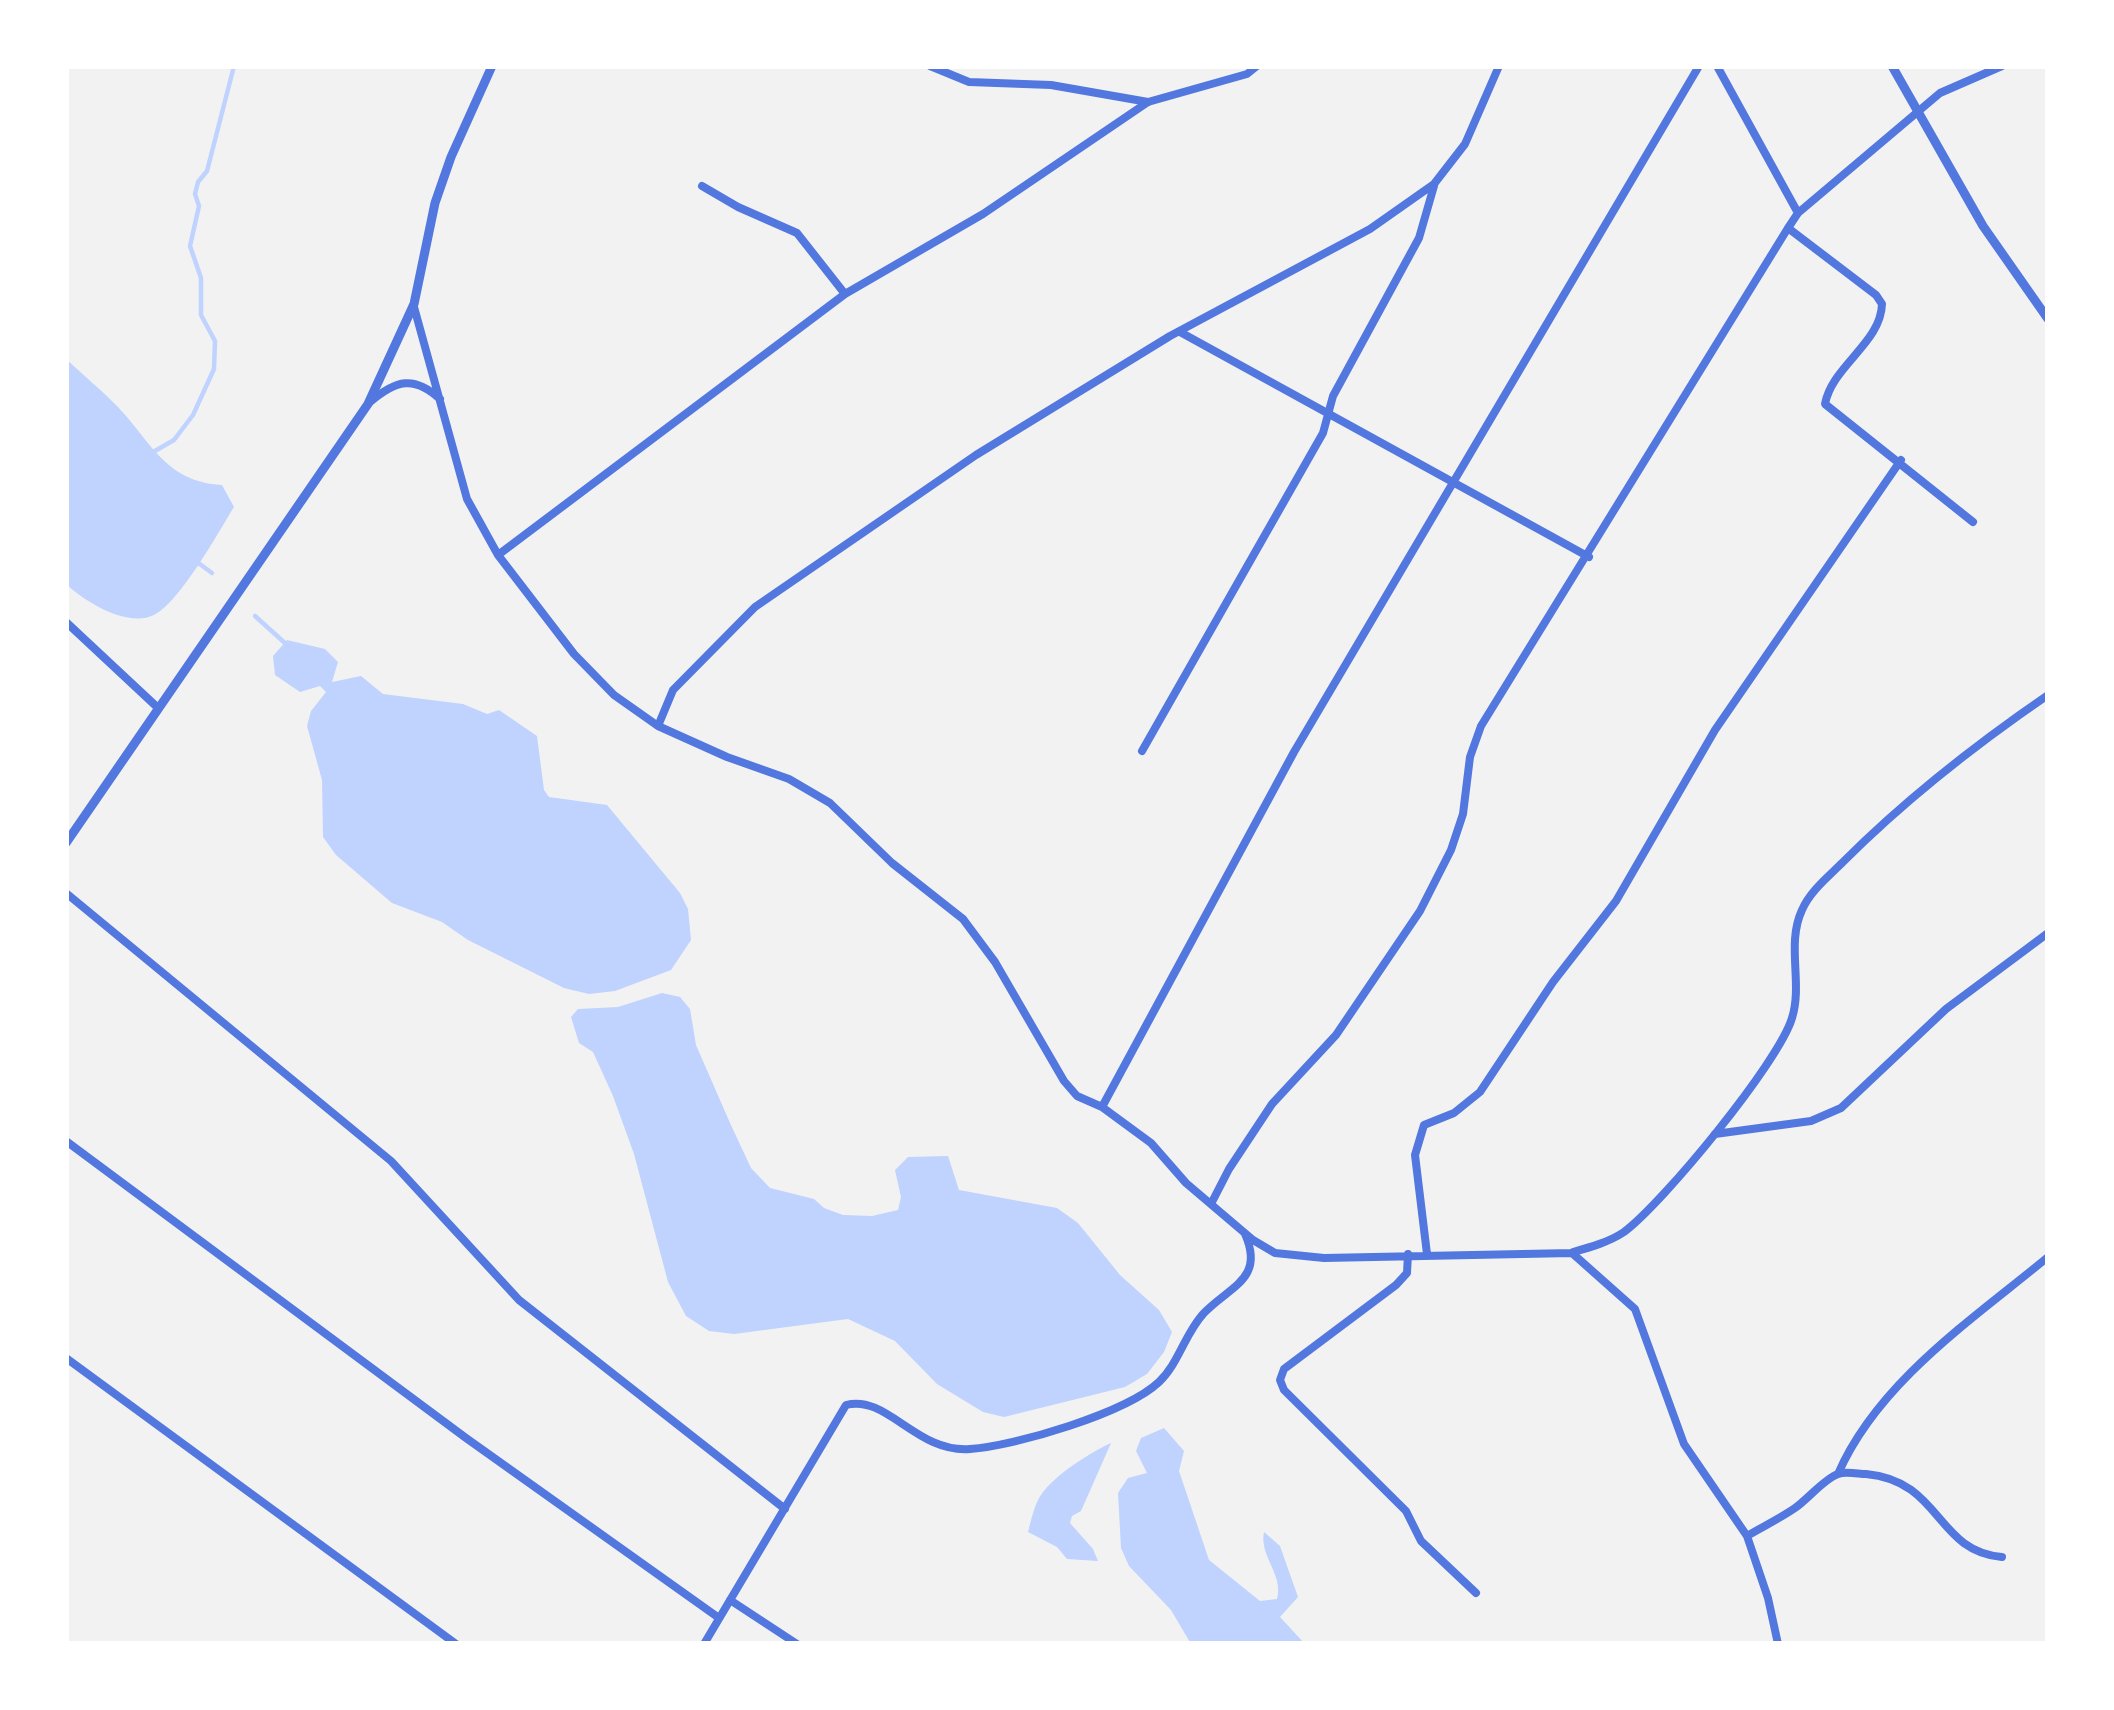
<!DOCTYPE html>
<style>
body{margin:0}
#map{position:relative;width:2114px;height:1710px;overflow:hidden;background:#f2f2f2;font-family:"Exo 2",sans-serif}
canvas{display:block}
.frame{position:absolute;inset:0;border:69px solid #fff;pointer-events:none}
</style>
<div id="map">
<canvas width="2114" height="1710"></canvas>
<div class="frame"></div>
</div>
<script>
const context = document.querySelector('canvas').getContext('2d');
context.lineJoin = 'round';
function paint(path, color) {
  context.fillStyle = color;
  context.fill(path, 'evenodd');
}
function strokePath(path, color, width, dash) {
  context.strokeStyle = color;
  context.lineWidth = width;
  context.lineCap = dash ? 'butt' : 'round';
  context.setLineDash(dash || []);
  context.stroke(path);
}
paint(new Path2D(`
 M66,359C82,374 99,388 115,404C150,439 164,482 222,485L234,507C218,533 180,602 154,615C128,628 85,602 66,584Z
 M287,640L325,649L338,662L332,682L361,676L383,694L463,704L487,714L499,710L537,736L544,790L549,797L607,805L680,893L688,909L691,940L671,970L615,991L589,994L564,988L468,940L442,922L392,903L336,855L323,837L322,780L307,726L311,711L326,692L320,686L300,692L275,675L273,656Z
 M662,993L680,997L690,1009L696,1045L730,1123L751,1168L770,1188L814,1199L824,1208L843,1215L872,1216L898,1210L901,1197L895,1170L908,1157L948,1156L959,1190L1057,1208L1078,1223L1120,1275L1159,1310L1172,1332L1164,1352L1147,1374L1125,1387L1004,1417L983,1412L937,1384L895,1341L848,1319L734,1334L709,1331L686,1316L668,1282L634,1154L613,1096L593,1052L579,1043L571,1017L578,1009L618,1007Z
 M1164,1428L1184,1451L1179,1471L1209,1560L1260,1601L1277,1599C1284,1574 1259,1557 1264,1532L1280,1546L1298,1597L1280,1617L1305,1644H1191L1171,1610L1129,1566L1121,1548L1118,1493L1128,1478L1147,1473L1136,1451L1141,1438Z
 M1111,1443L1081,1511L1072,1516L1070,1523L1093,1549L1098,1561L1067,1559L1057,1547L1028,1532C1031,1521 1034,1505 1041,1495C1053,1476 1091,1452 1111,1443Z`), '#bfd3fe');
strokePath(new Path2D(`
 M148,455L174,440L193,415L214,369L215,341L201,315V278L190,246L199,206L195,194L198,182L207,171L234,66
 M197,562L212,573
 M255,616L286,644`), '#bfd3fe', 4.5);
strokePath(new Path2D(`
 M930,66L969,82L1051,85L1148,102
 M1717,66L1798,213
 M702,186L738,207L797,233L845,294
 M1788,228L1876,295L1882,304C1881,343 1832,366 1825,404L1973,522
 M414,307L467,499L498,555L574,654L614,695L658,726L727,757L789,779L830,803L892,863L963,919L995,962L1064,1081L1077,1096L1102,1107L1151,1143L1186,1183L1253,1240L1275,1253L1324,1258L1572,1253L1635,1309L1684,1444L1747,1536L1768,1598L1778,1644
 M1180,332L1589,557
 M370,402C396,380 414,375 440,399
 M498,555L845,294L983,214L1148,102L1247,74L1257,66
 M66,622L157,707
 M658,726L673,690L755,607L976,455L1170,336L1370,229L1434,184L1465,144L1499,66
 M1142,751L1323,433L1333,396L1419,238L1434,186
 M66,893L391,1161L519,1300L785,1509
 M1102,1107L1294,752L1699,66
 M1715,1134L1811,1121L1841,1108L1946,1009L2048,933
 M66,1141L466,1438L719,1618
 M1211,1204L1229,1169L1272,1104L1336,1035L1420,911L1451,850L1463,814L1470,757L1481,726L1788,228L1798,213L1940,93L2002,66
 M1573,1252C1591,1247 1609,1242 1624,1232C1663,1203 1779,1062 1792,1018C1803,983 1786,944 1802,910C1810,891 1829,876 1843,862C1906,799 1975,745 2048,695
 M1408,1254L1407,1273L1396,1285L1284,1369L1280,1380L1284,1390L1406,1511L1421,1541L1476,1593
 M1427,1254L1415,1155L1424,1125L1454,1113L1480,1092L1553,982L1616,901L1715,730L1901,460
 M66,1358L456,1644
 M1838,1474C1878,1382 1973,1319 2048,1257
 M1747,1536C1762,1527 1779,1519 1795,1508C1808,1499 1824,1479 1838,1474C1845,1471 1859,1474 1866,1474C1942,1481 1935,1551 2002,1557
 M730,1600L797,1644
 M704,1644L846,1405C887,1394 916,1453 970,1449C1015,1446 1126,1413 1159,1382C1179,1363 1185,1333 1204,1313C1230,1286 1265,1279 1245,1234`), '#5277de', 8);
strokePath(new Path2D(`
 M1892,66L1983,226L2048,319
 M66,843L368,404L414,304L435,203L451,157L492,66`), '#5277de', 9);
</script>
